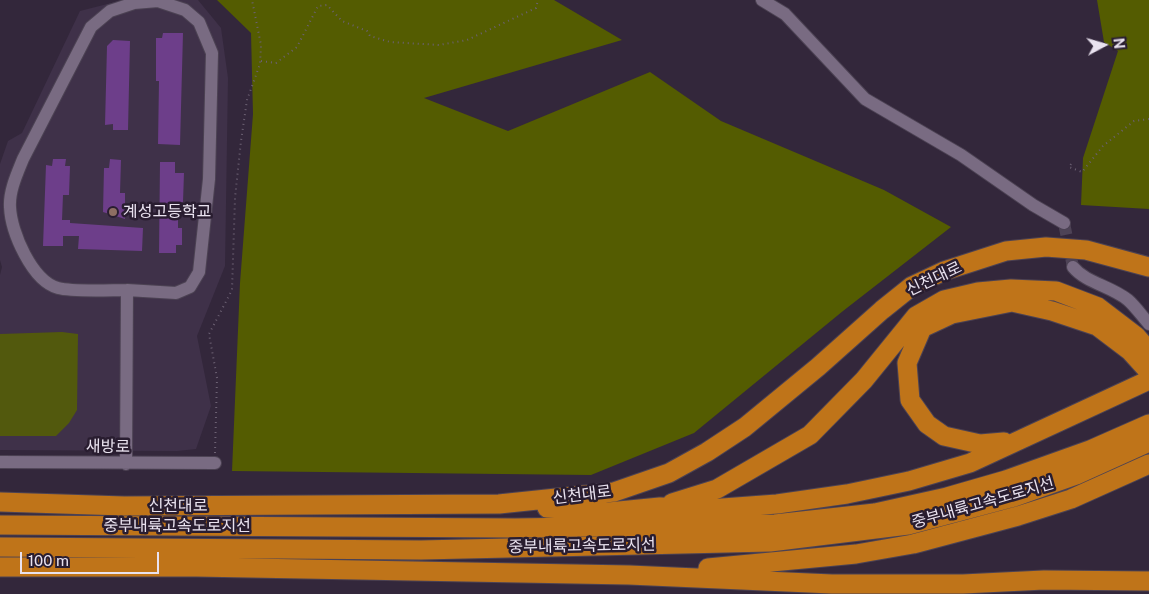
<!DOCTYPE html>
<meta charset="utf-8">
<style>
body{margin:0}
#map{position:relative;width:1149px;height:594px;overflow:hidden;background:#33273b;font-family:"Public Sans",sans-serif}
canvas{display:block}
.north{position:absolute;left:1079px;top:20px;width:50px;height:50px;-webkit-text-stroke:4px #291d30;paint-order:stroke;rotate:84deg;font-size:14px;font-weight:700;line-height:20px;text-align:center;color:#e9e2ef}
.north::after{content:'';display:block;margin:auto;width:18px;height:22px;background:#e9e2ef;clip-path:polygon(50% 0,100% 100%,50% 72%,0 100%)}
.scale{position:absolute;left:20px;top:552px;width:139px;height:22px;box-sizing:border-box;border:2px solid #e9e2ef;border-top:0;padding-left:6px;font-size:15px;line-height:18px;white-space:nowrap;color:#e9e2ef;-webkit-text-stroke:4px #291d30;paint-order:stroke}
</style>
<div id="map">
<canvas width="1149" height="594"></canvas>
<div class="north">N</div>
<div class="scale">100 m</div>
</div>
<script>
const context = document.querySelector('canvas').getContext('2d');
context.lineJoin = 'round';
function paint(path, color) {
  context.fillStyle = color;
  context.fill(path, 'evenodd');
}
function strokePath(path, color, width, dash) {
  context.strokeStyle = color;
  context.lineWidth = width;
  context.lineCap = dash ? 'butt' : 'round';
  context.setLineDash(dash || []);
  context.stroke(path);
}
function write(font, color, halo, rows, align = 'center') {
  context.font = font + ' "Public Sans","Noto Sans KR",sans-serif';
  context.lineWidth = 5;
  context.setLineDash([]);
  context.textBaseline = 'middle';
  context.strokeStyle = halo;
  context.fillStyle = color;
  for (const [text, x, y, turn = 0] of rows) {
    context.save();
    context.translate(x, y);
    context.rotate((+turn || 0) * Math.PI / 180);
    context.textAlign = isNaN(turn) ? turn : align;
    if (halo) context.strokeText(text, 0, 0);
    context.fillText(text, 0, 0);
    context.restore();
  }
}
paint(new Path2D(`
 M123,0H198L221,28L228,78L225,266L197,336L211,406L196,449L177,451L0,450V275L2,267L0,260V164L8,141L22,133L80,11Z`), '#3f3149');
paint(new Path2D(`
 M62,332L78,334L77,410L69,423L56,436H0V334Z`), '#52590d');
paint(new Path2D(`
 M217,0H554L622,40L424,98L508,131L650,72L721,121L884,190L951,227L843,311L694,433L591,475L232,471L240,283L253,114L251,33Z
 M1097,0H1149V209L1081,205L1083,158L1118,51L1104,42Z`), '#545c01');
paint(new Path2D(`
 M163,33H183L180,145L158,144L159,81H156V38H162Z
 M113,40L130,41L128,130H113V124L105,125L107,46Z
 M53,159H66L65,166H70L69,195H63L62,220H70V223L143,228L142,251L78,249L79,236H63V246H43L46,165L52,166Z
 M110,159L121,160L120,193H125V219L103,212L104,168H109Z
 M160,162H175V173H184L183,202H178V228H182V245H176V253H159Z`), '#6d3e8a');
strokePath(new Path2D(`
 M1064,223L1073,267`), '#4e4356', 12, [12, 6]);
const minor = new Path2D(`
 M762,0L785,14L865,99L961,155L1033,205L1064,223
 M1073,267C1086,283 1111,286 1128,300C1135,306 1142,316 1149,324
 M0,462L215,463
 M126,464L127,290C110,290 73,292 58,288C32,281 11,232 10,207C9,191 17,174 23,159L91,27L110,11L134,3L158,1L185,10L199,22L212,53L209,179L199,272L190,287L176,293L127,290`);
const highway = new Path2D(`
 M1004,442L980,444L944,436L927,424L910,400L907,363L922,328L952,314L1012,302L1052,311L1097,326L1130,351L1149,372
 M0,502L124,506L499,504L614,492L669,473L707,452L745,427L818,367L882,310L912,286L944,271L1006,251L1046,247L1086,250L1149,267
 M672,503L717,489L810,435L864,380L916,316L944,300L978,292L1011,289L1056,291L1098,307L1136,336L1149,351
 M547,508L609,512L660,507L709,509L777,504L847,494L909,481L970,463L1149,380
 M0,525L515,528L775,524L875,513L947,497L1006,480L1090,450L1149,424
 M0,547L421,550L770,542L908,525L1014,497L1076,475L1149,442
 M0,567H196L629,575L832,584H963L1044,580L1149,581
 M708,568L856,554L913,544L1018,516L1071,499L1149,464`);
strokePath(minor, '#4c4253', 14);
strokePath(highway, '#4c4253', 21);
strokePath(new Path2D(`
 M261,61L276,63L297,47L318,6L327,5L342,21L367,31L370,36L390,42L439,45L467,40L536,8L538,0
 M1071,164L1069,167L1082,172L1103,146L1134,121L1149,119
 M215,453L217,378L209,334L232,290L235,198L241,141L247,100L260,64L261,45L252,0`), '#6c6173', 2, [1, 4]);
strokePath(minor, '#796b82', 12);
strokePath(highway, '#bf7419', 19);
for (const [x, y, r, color] of [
 [113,212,5,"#8d6e63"]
]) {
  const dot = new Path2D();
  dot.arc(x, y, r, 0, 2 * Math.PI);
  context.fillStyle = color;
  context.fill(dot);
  strokePath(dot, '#291d30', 2);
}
write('16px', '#e9e2ef', '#291d30', [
 ["계성고등학교",123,212]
], 'left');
write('16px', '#e9e2ef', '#291d30', [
 ["신천대로",934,279,-25],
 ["새방로",108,447,1],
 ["신천대로",582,495,-7],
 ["중부내륙고속도로지선",983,503,-16],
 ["신천대로",178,506],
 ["중부내륙고속도로지선",177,526],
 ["중부내륙고속도로지선",582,546,-1]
]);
</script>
